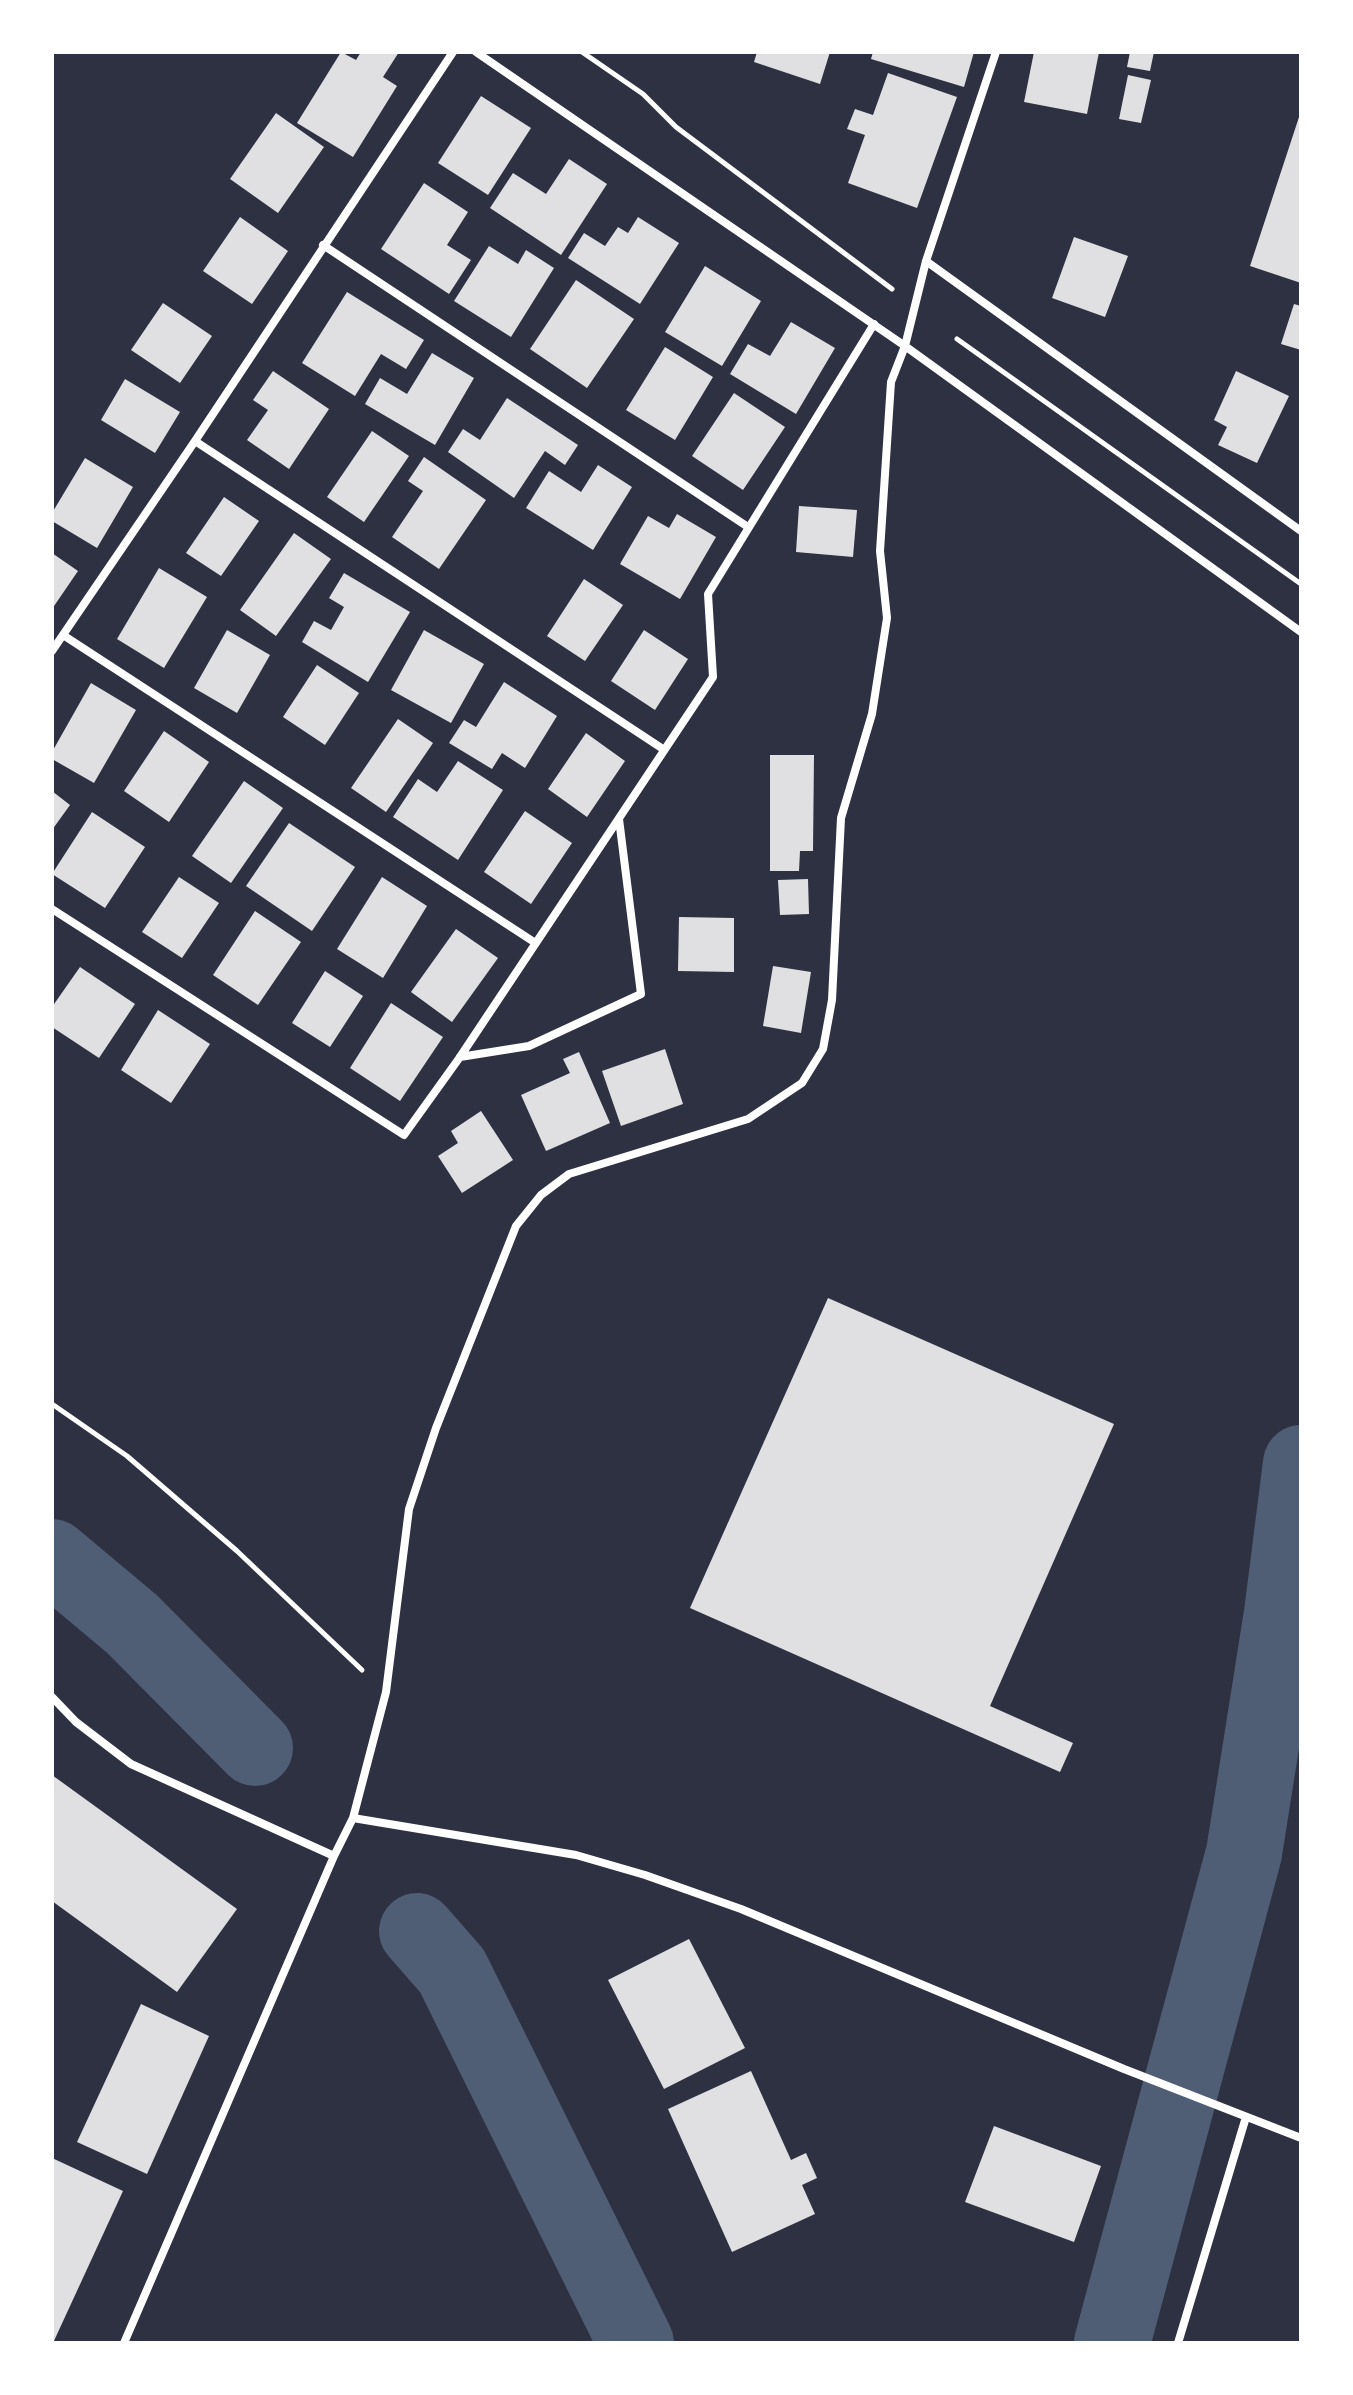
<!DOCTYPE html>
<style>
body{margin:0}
#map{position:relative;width:1353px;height:2395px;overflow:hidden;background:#2d3142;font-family:"Source Serif 4",serif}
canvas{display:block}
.frame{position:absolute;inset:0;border:54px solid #fff;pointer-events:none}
</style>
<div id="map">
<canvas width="1353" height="2395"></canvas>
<div class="frame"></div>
</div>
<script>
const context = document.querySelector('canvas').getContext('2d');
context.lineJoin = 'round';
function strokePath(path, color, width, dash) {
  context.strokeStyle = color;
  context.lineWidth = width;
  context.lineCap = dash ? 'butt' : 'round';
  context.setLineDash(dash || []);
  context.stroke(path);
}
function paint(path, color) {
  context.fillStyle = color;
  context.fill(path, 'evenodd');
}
strokePath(new Path2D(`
 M52,1557L132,1624L255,1748
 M417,1931L452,1971L636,2343
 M1112,2343L1244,1853L1282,1613L1301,1463`), '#4f5d75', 76);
paint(new Path2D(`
 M341,52L356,60L361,52H399L383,77L397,86L353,157L297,123Z
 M757,52H830L820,84L754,62Z
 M873,52H974L964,87L871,59Z
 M1034,52H1099L1087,114L1024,102Z
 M1130,52H1154L1150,71L1127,67Z
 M888,73L957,97L917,208L848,183L865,135L847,129L855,109L873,115Z
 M1128,75L1151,80L1141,123L1119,119Z
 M481,96L531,128L488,195L438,163Z
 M276,113L324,147L278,213L230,179Z
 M1300,114H1301V283L1250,266Z
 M569,159L607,184L561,255L490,208L513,173L546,194Z
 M424,183L468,212L447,245L471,260L449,294L381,249Z
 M240,217L288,251L252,304L203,271Z
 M638,217L679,243L640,304L568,258L584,233L605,246L618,227L628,233Z
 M1074,237L1128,256L1105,317L1052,298Z
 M489,246L518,264L526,250L554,268L511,337L454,301Z
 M705,266L761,301L722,366L665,332Z
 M576,280L634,319L587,388L530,349Z
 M347,292L424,340L406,369L381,354L355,396L302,363Z
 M163,303L212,336L180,383L131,350Z
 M1294,304L1301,306V350L1281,344Z
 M791,322L835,348L796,414L730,374L748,344L770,356Z
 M665,347L713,377L675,440L626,410Z
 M432,353L474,378L435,445L365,404L380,378L407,394Z
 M273,371L329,409L289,469L247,440L268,410L253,400Z
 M1236,371L1289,396L1257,463L1218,445L1227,427L1214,420Z
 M125,379L180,412L155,453L101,420Z
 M734,393L785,427L743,490L692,456Z
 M507,398L578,445L565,465L545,451L514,498L448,452L463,429L480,440Z
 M372,431L409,456L364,522L327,497Z
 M424,457L486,500L439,569L392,537L423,491L408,481Z
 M85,458L133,487L97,548L52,521V513Z
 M598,465L632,487L593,550L526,508L549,471L581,492Z
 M224,497L259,521L221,576L186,553Z
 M799,506L857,510L853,557L796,552Z
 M677,514L716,537L680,599L620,564L648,516L669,528Z
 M294,533L331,559L276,636L240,610Z
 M52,553L78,571L52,609Z
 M159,568L207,597L164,668L117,639Z
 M344,573L410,612L368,682L302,642L314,621L331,630L344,607L329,598Z
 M584,579L623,605L585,661L547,636Z
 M227,630L270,655L237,713L194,688Z
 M424,630L484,664L451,723L391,690Z
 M644,630L688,659L655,710L611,681Z
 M317,665L359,693L325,745L283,717Z
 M504,682L557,716L525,768L502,753L492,769L449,743L464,720L476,727Z
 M91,683L136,710L94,783L52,759V752Z
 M398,719L433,743L386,812L351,788Z
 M164,731L209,762L169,822L124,791Z
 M586,733L625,761L587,817L548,789Z
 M770,755H814L813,851H800L799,871H770Z
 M458,761L503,790L458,860L393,817L418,779L437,792Z
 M244,781L283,808L231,883L192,856Z
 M52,791L70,805L52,830Z
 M525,811L572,843L531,904L484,872Z
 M92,812L145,847L105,908L52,874Z
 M289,823L355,867L312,931L246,886Z
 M179,877L219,903L182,958L142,932Z
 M382,877L427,906L383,978L337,949Z
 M808,879L809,914L780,915L778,880Z
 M255,911L301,942L258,1005L213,975Z
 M679,917L734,918V972L678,971Z
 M456,929L498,958L452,1022L411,992Z
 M773,966L811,972L801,1033L763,1026Z
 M80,967L135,1004L99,1058L52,1027V1007Z
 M325,971L363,996L330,1047L292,1023Z
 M391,1003L443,1037L400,1101L350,1068Z
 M158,1010L210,1044L171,1103L121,1070Z
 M665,1049L683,1104L621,1126L602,1071Z
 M579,1052L610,1123L546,1151L521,1095L570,1073L563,1059Z
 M481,1111L513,1160L462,1193L438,1156L458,1143L451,1131Z
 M828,1298L1114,1424L990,1706L1073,1743L1060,1772L690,1608Z
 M52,1775L237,1909L177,1992L52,1901Z
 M689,1939L745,2048L664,2089L608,1980Z
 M141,2004L209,2036L147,2174L77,2142Z
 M751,2071L791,2160L806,2153L817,2178L802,2185L815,2214L732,2252L668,2109Z
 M994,2126L1101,2166L1074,2242L965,2202Z
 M52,2158L123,2191L53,2343H52Z`), '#e0e0e3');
strokePath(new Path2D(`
 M582,52L643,94L676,127L892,289
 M957,339L1301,584
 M52,1404L127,1456L237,1551L362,1670`), '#fff', 5);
strokePath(new Path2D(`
 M476,52L905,346L1301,632
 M323,245L748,527
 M926,261L1301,531
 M195,441L663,749
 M63,635L534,942
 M52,651L195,441L453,52
 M52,909L404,1135L460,1057L713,677L708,594L874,324
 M460,1057L529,1046L641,994L619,819
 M52,1697L76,1722L131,1764L334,1856
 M353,1818L576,1855L645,1875L741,1909L1124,2069L1301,2138
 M124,2343L334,1856L353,1818L386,1692L409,1509L436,1428L516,1226L541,1195L569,1174L748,1119L802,1083L823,1049L832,1000L841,818L872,714L887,618L880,551L891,382L905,346L926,261L996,52
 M1178,2343L1246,2117`), '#fff', 8);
</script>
